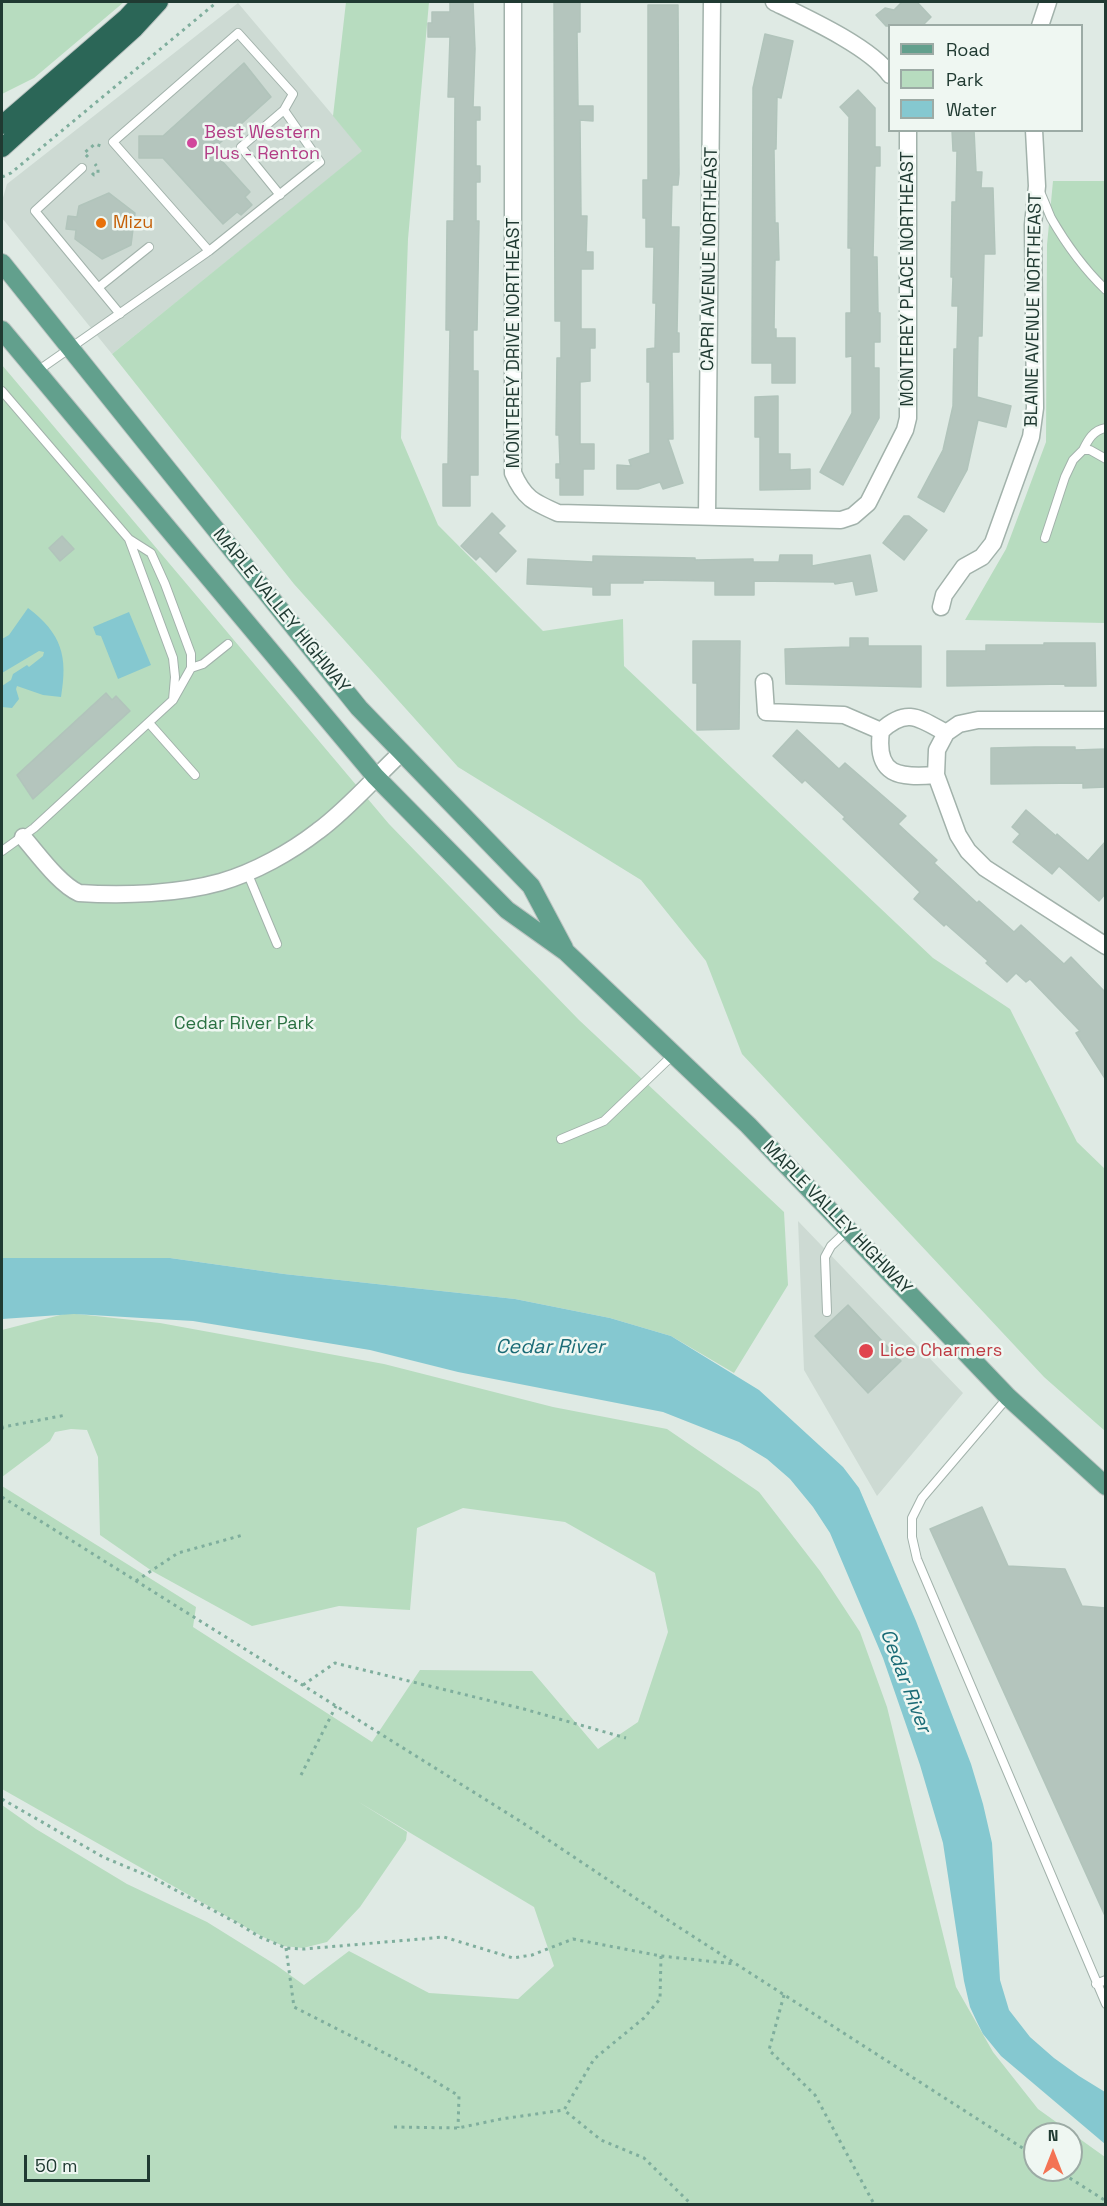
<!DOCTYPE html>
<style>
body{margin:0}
#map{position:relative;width:1107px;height:2206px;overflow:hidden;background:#dfeae4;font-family:"Space Grotesk",sans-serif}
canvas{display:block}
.frame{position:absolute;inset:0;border:3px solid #203a32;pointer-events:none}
.legend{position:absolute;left:888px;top:24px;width:195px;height:108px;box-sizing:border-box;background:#eff7f2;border:2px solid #9caba5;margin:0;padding:8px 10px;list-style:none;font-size:18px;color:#203a32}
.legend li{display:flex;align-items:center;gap:12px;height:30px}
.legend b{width:30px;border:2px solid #9caba5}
.north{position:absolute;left:1023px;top:2122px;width:60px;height:60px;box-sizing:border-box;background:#eff7f2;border:2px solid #9caba5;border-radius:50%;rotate:0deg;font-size:16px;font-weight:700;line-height:24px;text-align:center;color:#203a32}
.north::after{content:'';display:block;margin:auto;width:21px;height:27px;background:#f37354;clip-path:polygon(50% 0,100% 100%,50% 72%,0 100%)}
.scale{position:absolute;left:24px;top:2155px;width:126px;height:27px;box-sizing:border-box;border:3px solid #203a32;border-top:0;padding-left:8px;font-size:18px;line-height:21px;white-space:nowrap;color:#203a32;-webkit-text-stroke:4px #eff7f2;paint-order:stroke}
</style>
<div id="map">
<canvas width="1107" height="2206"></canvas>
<div class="frame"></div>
<ul class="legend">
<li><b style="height:8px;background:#62a08d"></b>Road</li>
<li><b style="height:16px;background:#b7dcbf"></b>Park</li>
<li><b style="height:16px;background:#85c8d0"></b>Water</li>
</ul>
<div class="north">N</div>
<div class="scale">50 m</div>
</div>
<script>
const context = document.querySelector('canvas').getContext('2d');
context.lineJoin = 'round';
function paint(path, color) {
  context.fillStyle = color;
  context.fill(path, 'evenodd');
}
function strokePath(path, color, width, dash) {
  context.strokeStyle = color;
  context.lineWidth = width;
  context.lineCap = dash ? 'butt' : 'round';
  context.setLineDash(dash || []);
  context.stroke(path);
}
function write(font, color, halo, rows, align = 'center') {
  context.font = font + ' "Space Grotesk",sans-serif';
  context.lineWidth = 5;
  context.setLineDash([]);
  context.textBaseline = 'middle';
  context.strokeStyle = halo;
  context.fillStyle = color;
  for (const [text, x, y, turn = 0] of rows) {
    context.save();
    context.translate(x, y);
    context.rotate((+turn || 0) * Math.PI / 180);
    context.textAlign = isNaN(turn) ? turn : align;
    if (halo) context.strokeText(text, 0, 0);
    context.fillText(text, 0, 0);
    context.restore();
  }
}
paint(new Path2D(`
 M238,3L363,151L112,354L2,218V201L7,184Z
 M798,1221L963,1393L877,1496L804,1370Z`), '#cddad3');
paint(new Path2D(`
 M2,2H124L34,78L2,94Z
 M346,2H429L408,239L401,438L438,525L543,631L623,619L624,666L933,958L1010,1009L1077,1142L1105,1169V1431L1044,1377L742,1054L706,961L641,880L458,767L294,584L112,354L362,151L333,116Z
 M1053,181H1105V623L965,620L1006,549L1046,442L1047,245Z
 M2,365L389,824L579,1020L784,1212L788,1285L734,1373L671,1336L610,1318L515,1299L284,1274L170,1258H2Z
 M68,1313L160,1323L384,1364L553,1407L667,1429L759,1492L820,1571L860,1632L887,1707L956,1987L993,2052L1038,2109L1105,2157V2204H2V1805L36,1829L127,1884L207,1922L276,1965L304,1985L349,1951L429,1993L518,1999L554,1966L534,1907L357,1801L407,1832L406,1840L360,1907L327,1942L303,1948L283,1946L263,1937L2,1789V1486L196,1607L193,1627L372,1742L420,1670L532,1671L598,1749L638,1722L668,1632L655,1573L565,1522L463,1508L417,1528L410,1610L339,1606L252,1626L152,1571L100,1535L98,1457L87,1430L71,1429L55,1432L50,1441L2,1477V1330ZM1035,2134H1071V2170H1035Z`), '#b7dcbf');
paint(new Path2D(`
 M28,608C62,634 68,656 61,697L43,695L17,686L16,689L19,699L12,708L2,707V686L11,680L13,674L27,665L29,667L43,656L44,652L39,651L2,673V639L9,635Z
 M129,612L151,665L118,679L101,636L96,635L93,627Z
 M2,1258H170L284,1274L515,1299L610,1318L671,1336L759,1390L843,1467L859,1488L916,1621L971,1764L983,1804L992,1843L1000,1980L1009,2010L1030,2037L1054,2058L1079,2076L1105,2092V2144L1001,2056L983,2034L977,2022L970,2007L964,1981L943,1843L920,1765L883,1658L830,1533L813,1507L790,1479L767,1459L739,1442L663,1412L458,1372L370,1350L193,1321L74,1314L2,1319Z`), '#85c8d0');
const building = new Path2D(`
 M450,2H473L475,49L473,107H480V120H476V166H480V182H476V221H479L477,330H473V371H478V475H470V506H443V464H448L450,330H446L447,221H454L455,97H448L450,37H428V23H432V12H450Z
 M554,2H580V32H577L578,106H593V121L580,120L581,216H587L586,252H593V269H581V329H595V348H590V381L580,382V444H594V469H583V495H560V478H556V464H560L559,435H556L557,358H561V321H555Z
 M902,2H917L931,17L922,26H886L876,15L885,8L894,10Z
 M648,5H678L679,174L678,185H672L671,227H679L677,333H679V352H672L673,439H668L683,483L663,489L660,482L638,489H617V465L631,466L629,460L650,453V382H647V349L655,348L656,303H653L654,247H646V218H643V180H648Z
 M765,34L793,41L781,98L777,97L776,149H774L775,223H778L779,260H775L774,329H776V338H795V383H772V363H752L753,88Z
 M244,63L271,97L212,150L250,192L245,197L252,205L241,215L237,212L223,224L163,158H139V136H163Z
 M858,90L875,108V147H880V166H875L873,257H877L878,313H880V342H874V368H879V418L843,485L820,472L852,413V356L846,357V313H851V248H848L849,117L840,107Z
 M952,130H974L976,172H982L981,188H993L995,254H984L982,336H978L977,397L1011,406L1006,427L978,420L967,470L944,512L918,497L943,450L953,406L954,349H957L958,306H952L953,277H951L952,202H956L957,151H953Z
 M109,193L135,213L131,245L102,259L75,239L76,230L66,229L68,216L77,217L79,206Z
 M778,396V454H790V470L810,469V489L760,490V437H755V397Z
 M492,513L505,526L498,533L516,551L496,572L480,556L476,560L461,546Z
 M904,516H909L927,530L904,560L883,543Z
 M62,536L74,549L60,561L49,548Z
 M780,555H812V566L870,555L877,591L856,595L853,581L835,584L834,582L754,581V595H715V581L643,580V583H610V595H593V587L527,584L528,559L593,562V556L643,557L695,558V560L753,559V562H779Z
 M850,638H868V646H921V687L786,684L785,649L850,647Z
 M693,641H740L739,729L697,730V683H693Z
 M1044,643H1095L1096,686H1065V684L947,686V651H986V645H1044Z
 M106,693L112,700L116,696L130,711L33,799L17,775Z
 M797,730L839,769L845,763L906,816L898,824L937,860L934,863L977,903L979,901L1014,932L1021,925L1064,964L1071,957L1106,993V1080L1076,1033L1080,1031L1030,979L1026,982L1016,973L1007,982L986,963L988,961L946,924L944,926L914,899L920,892L843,819L845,817L805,780L802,783L773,756Z
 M1035,747H1075V750L1106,749V787L1083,788V783L991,784V748Z
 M1026,810L1056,836L1057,834L1088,861L1106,841V893L1099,901L1059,866L1052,874L1013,842L1020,834L1012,827Z
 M848,1305L901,1361L868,1393L815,1336Z
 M982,1507L1008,1566L1065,1569L1082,1606L1106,1608V1918L930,1529Z`);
paint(building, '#b4c5bd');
strokePath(building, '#b1c4bb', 1.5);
const lane = new Path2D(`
 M82,168L35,211L120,314
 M1040,192C1044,200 1047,209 1051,218C1066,244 1084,269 1106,290
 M280,195L241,147L284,110
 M99,287L149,247
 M36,372L209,251L320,162L284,110L293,94L238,33L113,142L209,251
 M2,391L129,539
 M1083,450C1088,440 1093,430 1106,428
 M1045,538L1065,477L1073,460L1083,450H1090L1106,459
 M191,668L203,664L228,644
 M149,723L195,775
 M2,851L34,828L173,700L191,668V654L165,584L151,553L129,539L173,658L175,677L173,700
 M247,872L277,944
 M561,1139L604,1121L674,1054
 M827,1312L825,1257L831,1246L849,1229
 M1008,1397L922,1498L912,1518V1537L917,1559L1106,2004
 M1096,1984L1106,1980`);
const street = new Path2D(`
 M513,2V473C524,498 533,502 558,513L841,520L853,516L868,503L905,430L908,418V130
 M774,2C805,17 871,47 890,75
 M1040,26L1048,2
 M707,516L712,2
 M941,607L944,595L964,567L982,557L993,543L1031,437L1035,408L1033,225L1037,186L1034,130
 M764,682L766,712L844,715L881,731C907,707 919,718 946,733L959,724L978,720H1106
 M881,731C875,776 899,778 936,775
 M946,733L937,750L936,775L958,835L968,851L985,868L1106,946
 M23,837C38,854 59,884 79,893C124,896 178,894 221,882C255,872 291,852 318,831C349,808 374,778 402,752`);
const primary = new Path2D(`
 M2,263L359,708L531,886L564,948
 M2,330L375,776L507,910L566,952L748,1125L1008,1397L1106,1486`);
const highway = new Path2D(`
 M2,125L127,17L141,2
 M2,148L135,28L159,2`);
strokePath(lane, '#a2b2ab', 10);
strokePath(street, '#a2b2ab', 19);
strokePath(primary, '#bcc4c2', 20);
strokePath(highway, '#bcc4c2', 20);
strokePath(new Path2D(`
 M88,157L84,153L95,144L101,146
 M92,173L94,175L98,173V168L95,164
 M2,177L11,173L217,2
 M2,1429L3,1427L66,1415
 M2,1497L523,1823L677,1926L1035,2156
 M136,1581L178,1553L243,1535
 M303,1685L335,1663L524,1709L626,1738
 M301,1775L336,1706
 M2,1799L103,1857L151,1877L237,1923L260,1937L286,1948L304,1949L444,1937L513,1958L532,1955L573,1939L661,1956L735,1964
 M286,1948L294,2007L412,2067L459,2096L458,2128
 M661,1956L660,1999L644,2018L594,2059L564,2110L601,2140L644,2158L691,2204
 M784,1995L769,2050L815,2095L874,2204
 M394,2127L458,2128L501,2119L564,2110
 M1057,2170L1106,2201`), '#7fae9d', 3, [3, 4.5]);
strokePath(lane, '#fff', 8);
strokePath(street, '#fff', 16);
strokePath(primary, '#62a08d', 18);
strokePath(highway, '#2b6657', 18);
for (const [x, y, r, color] of [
 [192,143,6,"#d1479c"],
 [101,223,6,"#e8710a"],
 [866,1351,8,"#e0444e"]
]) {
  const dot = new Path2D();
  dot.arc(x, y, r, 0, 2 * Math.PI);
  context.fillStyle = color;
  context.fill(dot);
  strokePath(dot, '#eff7f2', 2);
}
write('18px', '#b23c85', '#eff7f2', [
 ["Best Western",204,133],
 ["Plus - Renton",204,154]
], 'left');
write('18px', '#c56008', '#eff7f2', [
 ["Mizu",113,223]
], 'left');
write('18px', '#203a32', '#eff7f2', [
 ["CAPRI AVENUE NORTHEAST",710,259,-89],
 ["MONTEREY PLACE NORTHEAST",908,279,-90],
 ["BLAINE AVENUE NORTHEAST",1034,310,-89],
 ["MONTEREY DRIVE NORTHEAST",514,343,-90],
 ["MAPLE VALLEY HIGHWAY",281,611,51],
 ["MAPLE VALLEY HIGHWAY",837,1218,46]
]);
write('18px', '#2a7142', '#eff7f2', [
 ["Cedar River Park",244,1024]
]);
write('18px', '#be3a42', '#eff7f2', [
 ["Lice Charmers",880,1351]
], 'left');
write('italic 20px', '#1a6b76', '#eff7f2', [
 ["Cedar River",550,1348],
 ["Cedar River",905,1681,69]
]);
</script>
